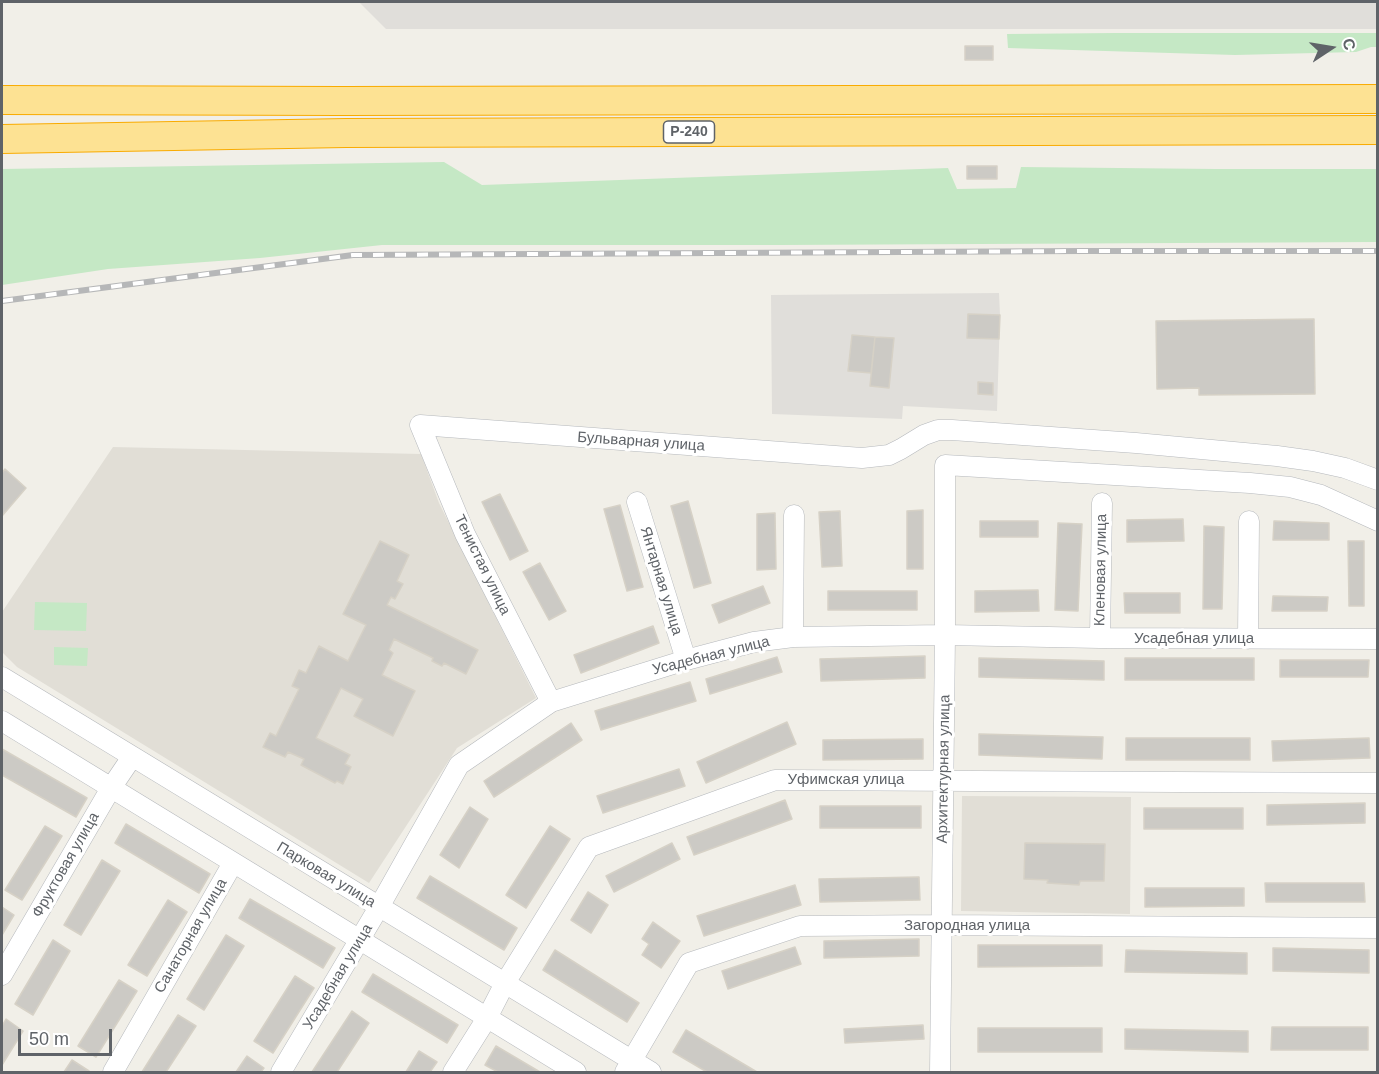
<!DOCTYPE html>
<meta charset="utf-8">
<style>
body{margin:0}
#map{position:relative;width:1379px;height:1074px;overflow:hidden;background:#f1efe8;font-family:Helvetica,sans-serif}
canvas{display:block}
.frame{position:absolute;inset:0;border:3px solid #5f6368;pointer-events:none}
.north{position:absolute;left:1301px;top:18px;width:60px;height:60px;-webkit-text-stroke:4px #fff;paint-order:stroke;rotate:78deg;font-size:16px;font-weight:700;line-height:24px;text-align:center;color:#5f6368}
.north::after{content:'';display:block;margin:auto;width:21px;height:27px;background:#5f6368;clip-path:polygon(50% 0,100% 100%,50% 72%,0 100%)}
.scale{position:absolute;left:18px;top:1029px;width:94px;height:27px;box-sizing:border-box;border:3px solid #5f6368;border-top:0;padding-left:8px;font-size:18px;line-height:21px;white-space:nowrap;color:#5f6368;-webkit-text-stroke:4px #fff;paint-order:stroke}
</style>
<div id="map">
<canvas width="1379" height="1074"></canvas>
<div class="frame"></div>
<div class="north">С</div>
<div class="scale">50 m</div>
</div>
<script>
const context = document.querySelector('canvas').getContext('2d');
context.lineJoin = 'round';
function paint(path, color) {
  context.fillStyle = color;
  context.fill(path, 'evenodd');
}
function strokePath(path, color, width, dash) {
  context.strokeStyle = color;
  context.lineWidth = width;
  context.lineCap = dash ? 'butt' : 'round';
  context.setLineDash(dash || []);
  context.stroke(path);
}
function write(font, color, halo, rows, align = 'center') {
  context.font = font + ' Helvetica,sans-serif';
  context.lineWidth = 6;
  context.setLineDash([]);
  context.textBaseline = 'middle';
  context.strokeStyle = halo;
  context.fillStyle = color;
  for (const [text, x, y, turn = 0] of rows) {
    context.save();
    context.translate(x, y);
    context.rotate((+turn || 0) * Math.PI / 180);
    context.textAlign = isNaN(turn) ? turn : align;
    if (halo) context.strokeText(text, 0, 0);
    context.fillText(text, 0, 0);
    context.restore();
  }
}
paint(new Path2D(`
 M359,2H1377L1378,29H386Z
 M999,293L1000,315L997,411L903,406L902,419L772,414L771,295Z`), '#e0deda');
paint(new Path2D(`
 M113,447L421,454L439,503L536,698L457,748L369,883L17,667L2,652V612Z
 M962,796L1131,797L1130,914L961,911Z`), '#e1ded6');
paint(new Path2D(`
 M1115,33H1377V47H1371L1356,52L1235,55L1008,48L1007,34Z
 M444,162L482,185L948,168L957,189L1016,188L1021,167L1216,169H1377V242L781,245H382L260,258L108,269L2,285V169Z
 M35,602L87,603L86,631L34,630Z
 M54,647L88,648L87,666L54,665Z`), '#c5e8c5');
const building = new Path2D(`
 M965,46H993V60H965Z
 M967,166H997V179H967Z
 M968,314L1000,315L999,339L967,338Z
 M1314,319L1315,394L1199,395V388L1157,389L1156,321Z
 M852,335L875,337L871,373L848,371Z
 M875,337L894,338L889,388L870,386Z
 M978,382L993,383V395L978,394Z
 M5,469L26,488L2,516V473Z
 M500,494L528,551L510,560L482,502Z
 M688,501L711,583L694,588L671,506Z
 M620,505L643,587L627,591L604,509Z
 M923,510V569H907V511Z
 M840,511L842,566L822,567L819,512Z
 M775,513L776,569L757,570V514Z
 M1183,519L1184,541L1127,542V520Z
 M980,521H1038V537H980Z
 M1274,521L1329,523V540H1273Z
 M1058,523L1082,524L1078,611L1055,610Z
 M1204,526L1224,527L1222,609H1203Z
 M380,541L409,555L397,581L403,584L395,599L391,597L387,605L478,650L466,674L444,663L442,666L432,661L433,658L394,639L389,650L393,653L382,675L415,691L393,736L354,716L363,699L341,688L316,738L350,755L345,764L351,767L343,784L337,781L335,783L301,765L304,759L288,752L285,757L263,747L270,733L276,736L299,689L292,686L299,670L306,673L319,646L348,661L366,625L343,614Z
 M1348,541H1364V606H1349Z
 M540,563L566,611L549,620L523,572Z
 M763,586L770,603L719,623L712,605Z
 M1038,590L1039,611L975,612V591Z
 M828,591H917V610H828Z
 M1124,593H1180V613H1125Z
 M1273,596L1328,597L1327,611H1272Z
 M653,626L659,643L581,673L574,655Z
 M925,656V678L821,681L820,659Z
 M777,657L782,672L710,694L706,679Z
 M979,658L1104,661V680L979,677Z
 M1125,658H1254V680H1125Z
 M1280,660H1369L1368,677H1280Z
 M690,682L696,701L601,730L595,711Z
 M787,722L796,744L706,783L697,762Z
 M571,723L582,740L494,797L484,781Z
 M979,734L1103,737L1102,759L979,755Z
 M1126,738H1250V760H1126Z
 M1369,738L1370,758L1273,761L1272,741Z
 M923,739V759L823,760V740Z
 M2,749L87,798L76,817L2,775Z
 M679,769L685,786L603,813L597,796Z
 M785,800L792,819L694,855L687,837Z
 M1365,803V823L1267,825V805Z
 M820,806H921V828H820Z
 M470,807L488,819L459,868L440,855Z
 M1144,808H1243V829H1144Z
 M126,824L210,874L199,893L115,843Z
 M45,826L62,836L22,900L5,890Z
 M550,826L570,839L526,908L506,895Z
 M672,843L680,859L614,892L606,876Z
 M1025,843L1105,844L1104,881H1080L1079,885L1047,883L1048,880L1024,879Z
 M102,860L120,871L81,935L64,925Z
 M430,876L517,928L504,950L417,898Z
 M919,877L920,900L820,902L819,879Z
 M1265,883H1364L1365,902H1266Z
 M795,885L801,905L704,936L697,916Z
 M1145,888H1244V906L1145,907Z
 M588,892L608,905L591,933L571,920Z
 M250,899L335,948L323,968L239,918Z
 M168,900L187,912L147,976L128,965Z
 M2,907L14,915L2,935Z
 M653,922L680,941L661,968L642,955L649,944L642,939Z
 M226,935L244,946L204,1010L187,999Z
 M919,939V956L824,958V941Z
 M53,940L70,951L33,1015L15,1004Z
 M978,945H1102V966L978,967Z
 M795,947L801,964L728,989L722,971Z
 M1273,948L1369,950V973L1273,971Z
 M555,950L639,1003L627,1022L543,970Z
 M1126,950L1247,953V974L1125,972Z
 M373,974L458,1025L447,1043L362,992Z
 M295,976L314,988L273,1053L254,1041Z
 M119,980L137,991L96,1057L78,1046Z
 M352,1011L369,1023L337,1072H312Z
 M178,1015L196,1026L166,1072H142Z
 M6,1019L23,1031L2,1065V1026Z
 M923,1025L924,1039L845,1043L844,1029Z
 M1272,1027H1368V1050H1271Z
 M978,1028H1102V1052H978Z
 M1125,1029L1248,1031V1052L1125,1049Z
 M686,1030L757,1072H707L673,1052Z
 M496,1046L540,1072H498L485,1065Z
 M419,1051L437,1062L430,1072H406Z
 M247,1056L264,1068L261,1072H236Z
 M72,1060L89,1071L88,1072H64Z`);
paint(building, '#cccac5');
strokePath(building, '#d6d1c6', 1.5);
const minor = new Path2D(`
 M637,502L686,660
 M793,637L794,515
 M1100,638L1102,503
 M1248,639L1249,521
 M2,677L651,1072
 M551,702L465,534L420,425L862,458L889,455L901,449L924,435L938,430H952L1136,443L1277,456L1313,461L1345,468L1378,480
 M2,721L576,1072
 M2,975L111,788L132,757
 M113,1072L233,863
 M281,1072L379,907L459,765L551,702L686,660L754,642L793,637L945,635L1100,638L1378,639
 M453,1072L487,1018L505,983L589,847L775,780L1378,783
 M625,1072L689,963L800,926L943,925L1378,928
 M940,1072L945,635V465L1250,483L1290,487L1321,495L1378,521`);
const highway = new Path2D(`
 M2,100L341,101L1378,99
 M2,139L346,133L1378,130`);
strokePath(minor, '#b5b8bc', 21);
strokePath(highway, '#f9ab00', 30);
strokePath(minor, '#fff', 20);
strokePath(highway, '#fde293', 28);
const rail = new Path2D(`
 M2,301L353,255L1082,251H1378`);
strokePath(rail, '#b6b7b8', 6);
strokePath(rail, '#fff', 4, [11]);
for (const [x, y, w] of [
 [689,132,51]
]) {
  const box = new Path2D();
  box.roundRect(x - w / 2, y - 11, w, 22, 4.5);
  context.fillStyle = '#fff';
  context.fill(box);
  strokePath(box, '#5f6368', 1.5);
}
write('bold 14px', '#5f6368', null, [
 ["Р-240",689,132]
]);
write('15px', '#5f6368', '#fff', [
 ["Бульварная улица",641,442,4],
 ["Тенистая улица",482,565,64],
 ["Кленовая улица",1101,570,-89],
 ["Янтарная улица",661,581,73],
 ["Усадебная улица",1194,639],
 ["Усадебная улица",711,656,-14],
 ["Архитектурная улица",944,769,-89],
 ["Уфимская улица",846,780],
 ["Фруктовая улица",66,865,-60],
 ["Парковая улица",326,875,31],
 ["Загородная улица",967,926],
 ["Санаторная улица",191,936,-60],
 ["Усадебная улица",338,977,-59]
]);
</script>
